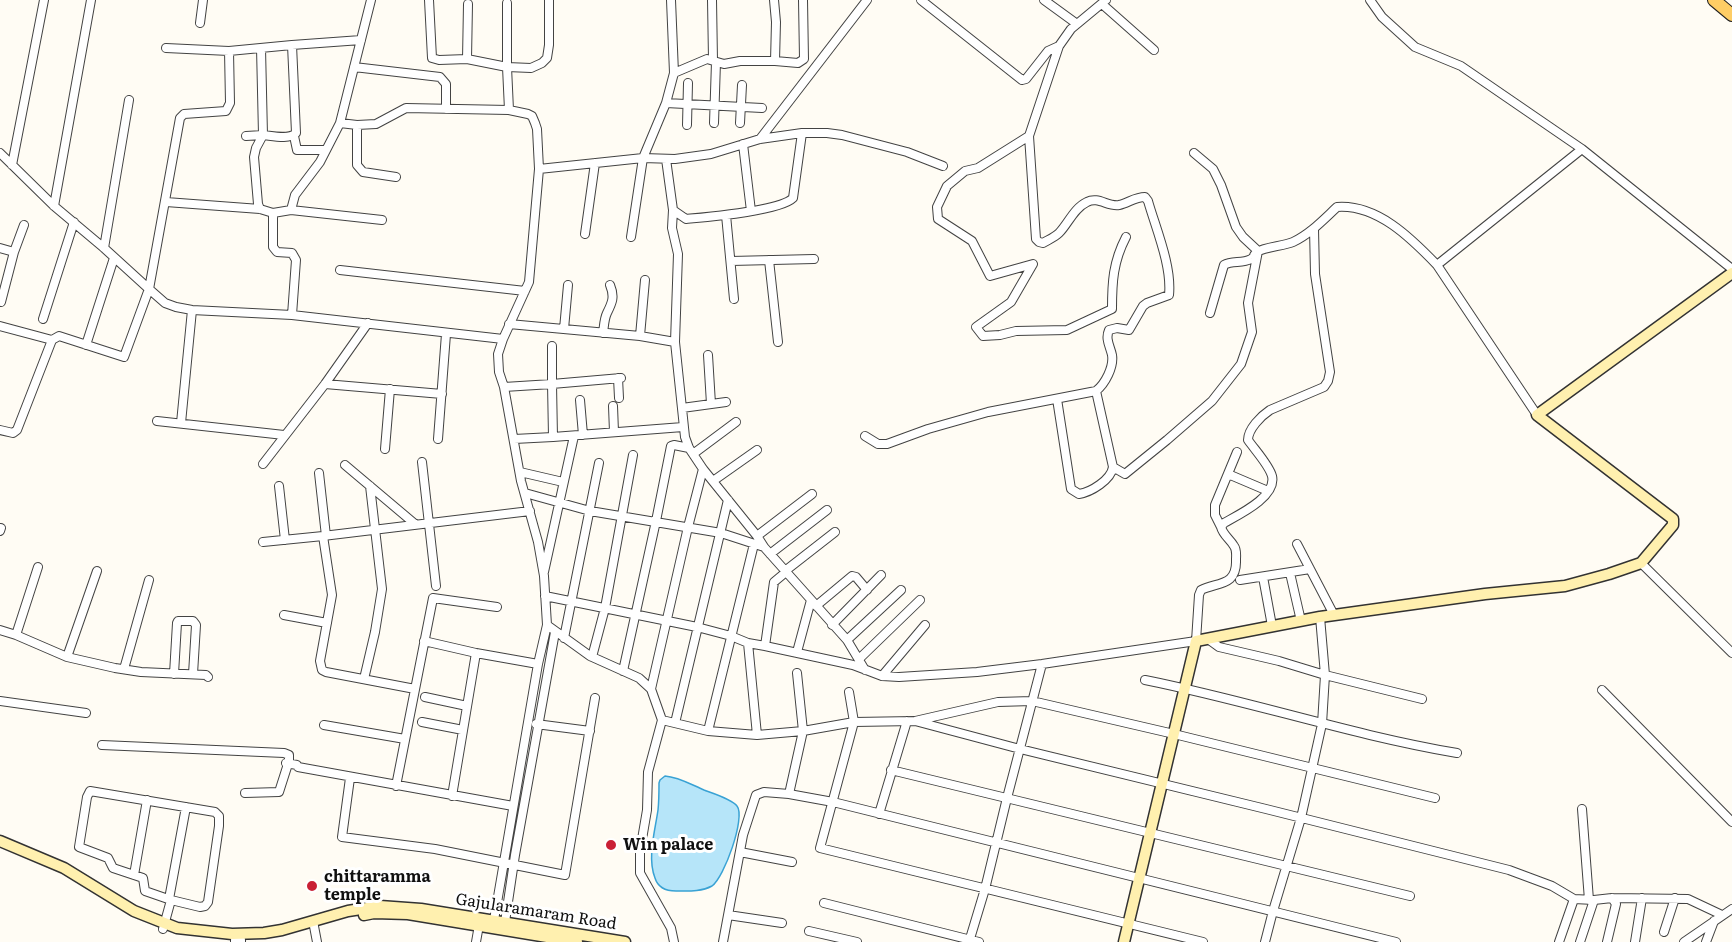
<!DOCTYPE html>
<style>
body{margin:0}
canvas{display:block;background:#fffcf4}
</style>
<canvas width="1732" height="942"></canvas>
<script>
const context = document.querySelector('canvas').getContext('2d');
context.lineJoin = 'round';
function paint(path, color) {
  context.fillStyle = color;
  context.fill(path, 'evenodd');
}
function strokePath(path, color, width, dash) {
  context.strokeStyle = color;
  context.lineWidth = width;
  context.lineCap = dash ? 'butt' : 'round';
  context.setLineDash(dash || []);
  context.stroke(path);
}
function write(font, color, halo, rows, align = 'center') {
  context.font = font + ' Literata,serif';
  context.lineWidth = 6;
  context.setLineDash([]);
  context.textBaseline = 'middle';
  context.strokeStyle = halo;
  context.fillStyle = color;
  for (const [text, x, y, turn = 0] of rows) {
    context.save();
    context.translate(x, y);
    context.rotate((+turn || 0) * Math.PI / 180);
    context.textAlign = isNaN(turn) ? turn : align;
    if (halo) context.strokeText(text, 0, 0);
    context.fillText(text, 0, 0);
    context.restore();
  }
}
const water = new Path2D(`
 M665,776C679,777 692,785 704,790C712,793 732,799 737,806C746,817 724,878 712,886C701,892 688,891 676,891C666,891 658,888 655,878C647,858 655,831 658,810C659,801 659,792 659,783L660,780Z`);
paint(water, '#b6e5f9');
strokePath(water, '#39a2d4', 1.5);
const street = new Path2D(`
 M429,0L432,58L439,60L467,59L507,67V3
 M712,0L713,60
 M921,0L1022,80L1026,79L1048,51L1059,46
 M1044,0L1077,24
 M1106,0L1071,29L1059,46L1029,136L978,168L965,171L947,186L937,207L938,219L972,241L990,276L1033,264L1011,302L976,327L983,336L1000,335L1016,331L1067,330L1112,309C1112,282 1113,262 1126,237
 M1370,0L1382,17L1415,47L1461,66L1582,149L1732,269
 M1102,4L1154,50
 M200,23L203,0
 M166,48L229,51L292,45L361,40
 M467,59L468,4
 M775,61L798,63L804,59L803,0
 M354,67L440,77L446,84V109
 M674,73L707,59L724,64L740,61H775L776,22L774,0
 M666,103L762,108
 M509,110L507,67L531,68L542,63L547,58L549,45V0
 M340,123L357,125L376,124L406,108L509,110L528,114L532,116L535,123L537,129L539,169L529,282L503,339L498,354L499,372L504,387L521,481L538,542L544,576L547,625L590,656L639,678L651,689L662,720L648,772L647,810L640,851V873L671,928L674,942
 M714,123L716,62
 M740,123L742,85
 M357,125V165L363,172L396,177
 M687,125L688,83
 M246,136L263,135L261,48
 M294,136L297,150H326
 M760,139L867,0
 M743,144L751,211
 M0,153L54,206L104,248L149,289L165,303L176,307L192,310L292,315L503,339
 M666,159L673,210L686,219C707,217 780,211 793,198L802,133
 M12,165L44,0
 M539,169L643,158L675,159L711,154L760,139L802,133H827L842,135L907,152L943,166
 M166,202L260,209L273,213V247L277,252L292,253L296,260L292,315
 M54,206L91,0
 M260,209L258,204L254,157L256,148L263,135C273,136 289,140 296,133L292,45
 M291,210L295,195L320,162L340,123L371,0
 M673,210L672,228L678,254L675,342L685,437L689,448L703,469L757,536L764,547
 M273,213L291,210L382,220
 M726,215L734,299
 M585,234L595,163
 M631,237L643,158L666,103L674,73L671,0
 M0,248L14,252
 M104,248L129,100
 M769,260L778,342
 M731,261L814,259
 M340,270L525,291
 M1,302L14,252L24,225
 M1210,313L1224,265C1232,260 1242,264 1251,259C1259,254 1250,258 1257,252C1264,247 1284,246 1293,242C1310,234 1323,220 1337,207C1377,204 1411,238 1437,265
 M43,319L74,222
 M509,324L640,336L675,342
 M0,326L52,340
 M564,329L568,285
 M603,333C604,327 604,319 607,313C612,303 615,297 610,285
 M640,336L645,280
 M86,345L114,258
 M552,346V384L621,378
 M708,355L711,404
 M618,378L619,398
 M325,384L442,394
 M504,387L552,384L553,437L683,427
 M1057,399L1071,489L1079,494C1091,492 1111,480 1113,467L1096,391
 M580,400L583,435
 M613,406L614,432
 M682,408L726,402
 M1537,415L1437,265L1582,149
 M157,421L284,435
 M181,423L192,310
 M0,430L13,433L17,430L52,340L59,336L124,357L149,289L180,118L184,114L226,111L230,103L229,51
 M865,436L878,444H887L928,429L988,412L1096,391C1105,384 1114,367 1112,355C1110,346 1105,339 1109,330L1117,328L1129,330L1143,306L1147,303L1169,295C1172,266 1156,229 1148,201L1145,197C1135,197 1128,203 1119,205C1108,207 1098,196 1087,202C1074,208 1068,224 1059,233C1055,237 1048,240 1043,243L1039,242L1036,239L1029,136
 M438,439L446,334
 M514,439L553,437
 M385,449L390,389
 M693,454L736,422
 M422,462L436,586
 M263,464L325,384L368,323
 M345,465L415,524
 M1113,467L1125,474L1167,440L1212,401L1241,364L1252,332L1248,303L1258,251L1243,237L1236,227L1221,185L1213,169L1194,153
 M520,472L563,482
 M319,473L326,536
 M1228,474L1268,491
 M713,481L757,450
 M279,486L285,540
 M525,493L590,511L721,533L764,547L847,640L865,670
 M1221,527L1215,515V505L1237,452
 M0,531L1,528
 M757,536L812,494
 M263,542L323,536
 M1297,544L1334,615
 M770,554L827,510
 M1641,563L1732,653
 M785,571L835,532
 M544,572L574,436
 M1290,573L1301,621
 M1263,577L1272,626
 M1240,580L1310,569
 M545,596L697,627L731,636L748,643L765,646L853,665L882,676L899,677L977,672L1042,664L1196,641L1199,595L1201,590C1218,582 1237,586 1236,560C1236,555 1237,550 1234,546C1230,539 1223,535 1221,527L1224,523C1238,515 1277,497 1272,476C1269,465 1255,450 1248,440C1248,429 1261,416 1270,410L1324,387L1328,381L1330,372L1315,274L1314,229
 M816,606L852,576L856,577L867,590
 M284,615L327,623
 M832,625L881,575
 M0,630L16,635L67,657L97,571
 M16,635L38,567
 M564,638L599,463
 M1208,639L1219,647L1279,661L1325,675L1422,699
 M847,640L901,590
 M424,641L476,653L538,664
 M748,643L757,735L803,731L854,722L915,721L998,702L1032,701L1174,734L1435,798
 M765,646L774,582L786,572
 M797,652L811,600
 M67,657L115,668L141,672L206,675L208,677
 M592,657L605,608L633,455
 M859,659L920,600
 M124,669L149,580
 M623,671L656,521L671,446L674,445L689,448
 M797,673L803,731L789,794L833,802L1396,942
 M174,674L177,623L178,621H193L196,625L193,674
 M882,676L925,625
 M364,679L375,632L382,589L370,486
 M1145,680C1250,701 1351,735 1457,753
 M415,689L326,672L322,670L320,661L332,595L323,536L530,511
 M651,689L688,527L703,469
 M1602,690L1732,822
 M849,692L854,722L820,848L1203,942
 M425,697L467,706
 M0,701L86,713
 M662,720L708,731L757,735
 M915,721L1020,749L1266,809L1509,870L1552,886L1574,899L1594,900L1612,898L1688,899L1722,915
 M422,722L463,730
 M675,723L728,500
 M536,724L590,731
 M324,725L405,739
 M708,731L754,544
 M102,745L284,753L289,755V764
 M286,763L297,765L298,767L513,806
 M891,770L1410,896
 M350,778L342,837L435,849L565,875L595,698
 M396,786L433,598L497,607
 M245,793L279,792L287,767
 M452,796L476,653
 M1582,809L1589,900
 M879,814L907,721
 M740,852L792,862
 M134,875L147,800
 M169,899L186,807
 M824,903L979,942
 M728,915L782,923
 M494,920L538,664L547,625
 M313,921L317,942
 M505,922L515,855L555,632
 M163,929L171,900L200,907L205,906L208,902L219,826V816L215,812L90,791L87,797L79,847L108,858L113,868L143,878L145,891L171,900
 M809,931L857,942
 M1664,932L1675,898
 M241,940V942
 M235,942V940
 M476,942L479,925
 M723,942L743,835L756,795L764,792L789,794
 M969,942L985,889L1007,798L1042,664
 M1265,942L1273,911L1301,818L1322,724L1325,675L1320,617
 M1559,942L1574,899
 M1580,942L1594,900
 M1607,942L1616,904L1612,898
 M1635,942L1642,898
 M1684,942L1732,909
 M1706,942L1714,921`);
const secondary = new Path2D(`
 M0,841L64,868L134,911L177,928L232,934L264,933L282,930L348,911L380,906L421,909L625,942
 M364,915L374,913L408,914L577,942
 M1124,942L1196,641L1320,617L1485,594L1565,586L1609,574L1641,563L1673,525V519L1537,415L1732,273`);
const primary = new Path2D(`
 M1714,0L1732,15`);
strokePath(street, '#434343', 10);
strokePath(secondary, '#323232', 13);
strokePath(primary, '#212121', 14);
strokePath(street, '#fff', 8);
strokePath(secondary, '#fff0af', 10);
strokePath(primary, '#fecd65', 12);
for (const [x, y, r, color] of [
 [611,845,6,"#c92035"],
 [312,886,6,"#c92035"]
]) {
  const dot = new Path2D();
  dot.arc(x, y, r, 0, 2 * Math.PI);
  context.fillStyle = color;
  context.fill(dot);
  strokePath(dot, '#fff', 2);
}
write('bold 16px', '#101010', '#fff', [
 ["Win palace",623,845],
 ["chittaramma",324,877],
 ["temple",324,895]
], 'left');
write('16px', '#101010', '#fff', [
 ["Gajularamaram Road",536,912,9]
]);
</script>
